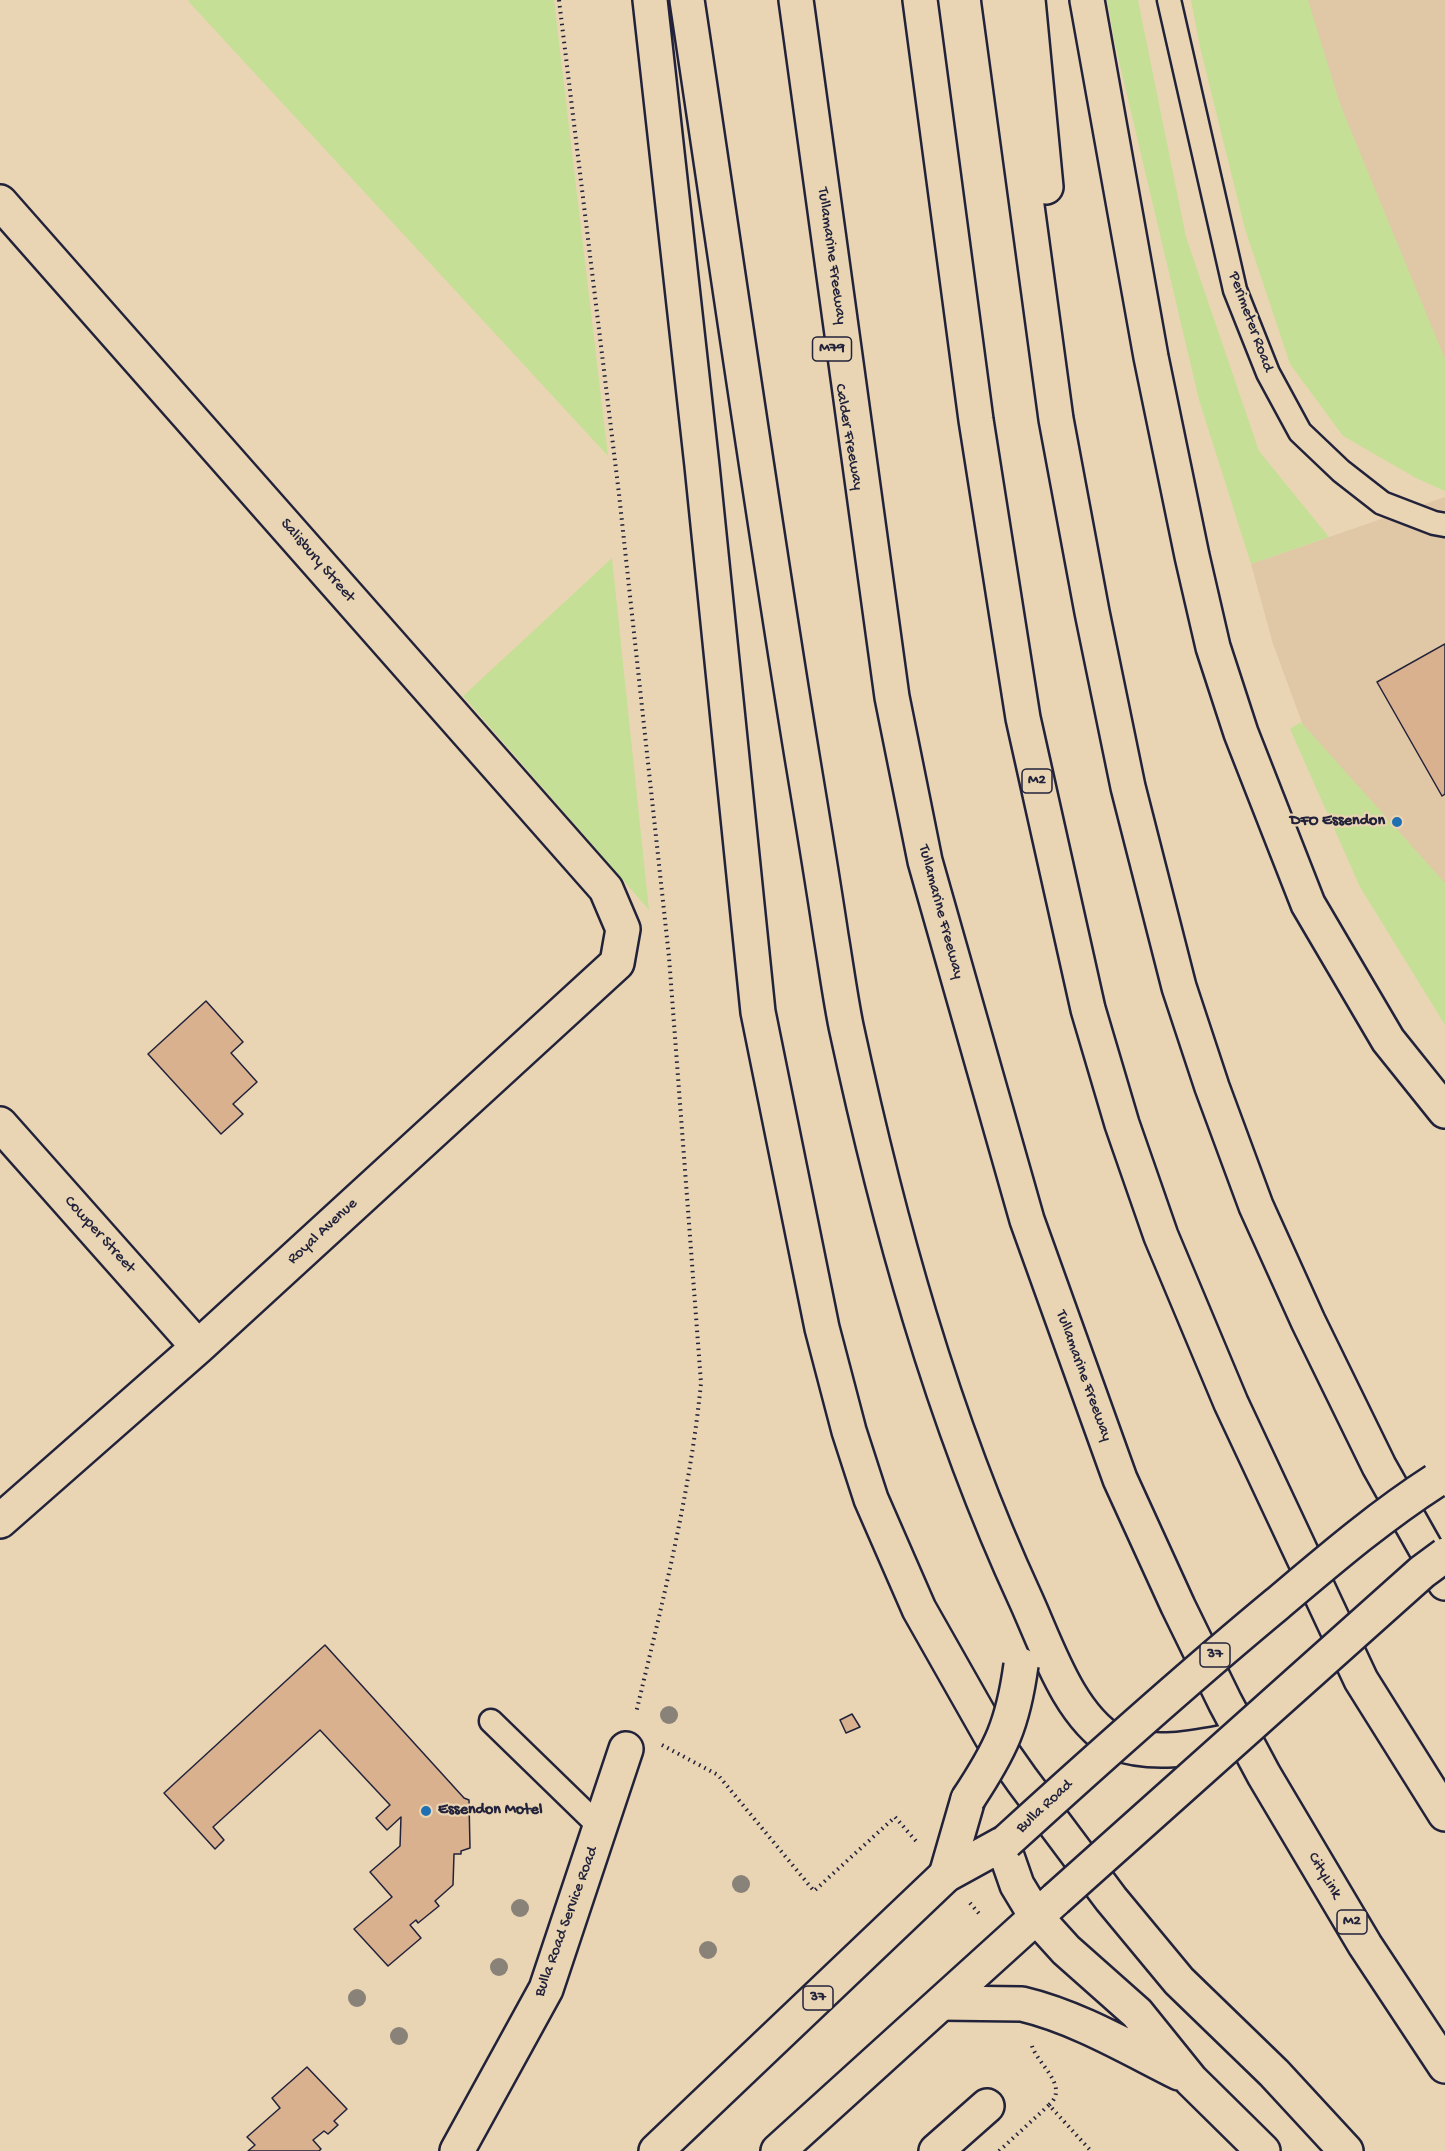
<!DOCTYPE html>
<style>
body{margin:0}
canvas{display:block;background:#e9d5b3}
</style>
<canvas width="1445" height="2151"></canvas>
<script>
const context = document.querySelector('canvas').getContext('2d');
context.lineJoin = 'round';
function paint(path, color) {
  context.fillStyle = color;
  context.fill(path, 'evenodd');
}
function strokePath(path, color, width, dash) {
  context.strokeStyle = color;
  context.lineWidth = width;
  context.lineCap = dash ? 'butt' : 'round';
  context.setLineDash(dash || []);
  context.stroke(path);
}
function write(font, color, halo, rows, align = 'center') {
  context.font = font + ' "Gochi Hand",sans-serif';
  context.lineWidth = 4.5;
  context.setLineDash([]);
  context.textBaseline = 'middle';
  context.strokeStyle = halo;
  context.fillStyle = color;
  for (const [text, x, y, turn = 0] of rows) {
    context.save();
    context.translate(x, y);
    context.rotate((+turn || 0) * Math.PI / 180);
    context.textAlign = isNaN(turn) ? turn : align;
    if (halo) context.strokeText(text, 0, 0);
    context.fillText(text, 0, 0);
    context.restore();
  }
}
paint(new Path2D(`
 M1217,0H1445V477Z
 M1445,497V990L1308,739L1273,644L1251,564Z`), '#e0c7a6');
paint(new Path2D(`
 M190,0H554L608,456L188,1Z
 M1107,0H1138L1186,237L1259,451L1329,537L1251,564L1199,400L1115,44Z
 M1191,0H1308L1340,104L1445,359V491L1416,478L1343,436L1290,364L1245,229L1200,47Z
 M612,558L649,910L463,696Z
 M1301,722L1445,883V1025L1360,887L1290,729Z`), '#c6df96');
const building = new Path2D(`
 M1445,644V794L1442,796L1377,682Z
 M206,1001L243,1042L231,1053L257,1082L233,1104L243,1114L221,1134L148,1054Z
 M325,1645L464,1798L469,1800L470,1848L461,1851V1854H454L453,1885L435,1901L439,1906L418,1923L416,1920L410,1925L421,1938L388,1966L354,1929L392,1897L370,1872L400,1846L401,1817L387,1830L376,1818L390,1805L320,1730L213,1827L224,1840L215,1849L164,1793Z
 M852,1714L860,1727L846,1733L840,1720Z
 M307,2067L347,2109L334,2121L338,2125L328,2134L324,2131L313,2140L321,2149L319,2151H248L255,2145L247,2137L280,2108L272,2098Z`);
paint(building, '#d9b18e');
strokePath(building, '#22223b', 1.5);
const lane = new Path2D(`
 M1169,0L1235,290L1268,373L1300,432L1341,471L1382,503L1434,523L1445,525
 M491,1721L600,1827`);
const street = new Path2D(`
 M0,202L606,889L623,929L617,963L198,1347L0,1521
 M0,1124L198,1347
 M457,2151L546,1989L626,1749
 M936,2151L987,2106`);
const primary = new Path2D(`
 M1114,1742C1153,1757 1195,1748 1235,1740
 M1003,1845L1017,1885L1037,1918
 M656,2151L946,1875L1006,1842
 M778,2151L1056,1899`);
const highway = new Path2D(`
 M650,0L702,466L758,1012L822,1328L849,1431L871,1499L919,1609L991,1736L1022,1780L1111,1899L1179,1981L1274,2073L1346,2151
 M687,0C725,252 761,505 802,756C812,816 822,876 831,936C836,966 840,996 846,1026C888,1221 941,1416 1025,1598C1047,1646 1068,1714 1114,1742
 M796,0L892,697L925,861L1027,1220L1120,1479L1178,1606L1225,1702L1264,1775L1365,1945L1445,2066
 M920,0L976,420L1023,718L1088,1009L1122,1124L1161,1236L1231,1403L1361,1680L1445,1814
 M999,0L1056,419L1092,612L1128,787L1179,987L1212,1087L1256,1206L1308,1321L1379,1466L1445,1583
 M1028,0L1046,187
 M1087,0L1151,357L1192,556L1213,647L1241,733L1308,904L1388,1040L1445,1111
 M946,1875L968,1799
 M1037,1918L1066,1950L1137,2013L1191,2080L1263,2151
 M942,2003L1022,2004C1077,2017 1129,2048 1179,2073`);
strokePath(lane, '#22223b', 27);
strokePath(street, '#22223b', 38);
strokePath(primary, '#22223b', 38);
strokePath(highway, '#22223b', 38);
strokePath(new Path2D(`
 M559,0L619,494L669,957L701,1383C690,1495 662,1604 636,1713
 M662,1745L718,1775L814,1891L895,1817L916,1841
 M970,1903L981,1916
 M1032,2046C1038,2065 1070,2086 1049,2105L1091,2151
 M999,2151L1049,2105`), '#22223b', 4, [1.5, 4.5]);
strokePath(lane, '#e9d5b3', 22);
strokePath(street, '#e9d5b3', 33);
strokePath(primary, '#e9d5b3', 33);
strokePath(highway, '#e9d5b3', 33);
const primaryBridge = new Path2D(`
 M1006,1842C1095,1761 1184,1681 1277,1604C1328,1561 1379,1517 1435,1481
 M1056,1899L1422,1572L1445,1555`);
const highwayBridge = new Path2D(`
 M968,1799C1001,1749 1013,1724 1021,1665`);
strokePath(primaryBridge, '#22223b', 38, []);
strokePath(highwayBridge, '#22223b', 38, []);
strokePath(primaryBridge, '#e9d5b3', 33);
strokePath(highwayBridge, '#e9d5b3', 33);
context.fillStyle = '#898279';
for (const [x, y] of [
 [669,1715],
 [741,1884],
 [520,1908],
 [708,1950],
 [499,1967],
 [357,1998],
 [399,2036]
]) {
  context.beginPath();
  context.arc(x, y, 9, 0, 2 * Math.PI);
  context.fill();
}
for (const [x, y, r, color] of [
 [1397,822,6,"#1f6fb2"],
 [426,1811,6,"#1f6fb2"]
]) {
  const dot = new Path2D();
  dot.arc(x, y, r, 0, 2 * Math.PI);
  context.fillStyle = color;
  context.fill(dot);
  strokePath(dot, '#e9d5b3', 2);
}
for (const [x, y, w] of [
 [832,349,39],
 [1037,781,30],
 [1215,1655,30],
 [1352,1922,30],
 [818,1998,30]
]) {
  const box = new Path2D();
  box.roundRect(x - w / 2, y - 12, w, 24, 4.5);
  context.fillStyle = '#e9d5b3';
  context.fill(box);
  strokePath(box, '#22223b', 1.5);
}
write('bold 15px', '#22223b', null, [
 ["M79",832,349],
 ["M2",1037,781],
 ["37",1215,1655],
 ["M2",1352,1922],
 ["37",818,1998]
]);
write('16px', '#22223b', '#e9d5b3', [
 ["Tullamarine Freeway",831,256,82],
 ["Perimeter Road",1250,322,70],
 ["Calder Freeway",848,437,80],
 ["Salisbury Street",317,561,49],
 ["Tullamarine Freeway",940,912,75],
 ["Royal Avenue",323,1232,-43],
 ["Cowper Street",99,1235,48],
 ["Tullamarine Freeway",1083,1376,70],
 ["Bulla Road",1045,1807,-43],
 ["CityLink",1324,1876,59],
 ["Bulla Road Service Road",567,1922,-70]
]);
write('bold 16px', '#22223b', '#e9d5b3', [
 ["DFO Essendon",1385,822],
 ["Essendon Motel",438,1811,"left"]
], 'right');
</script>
